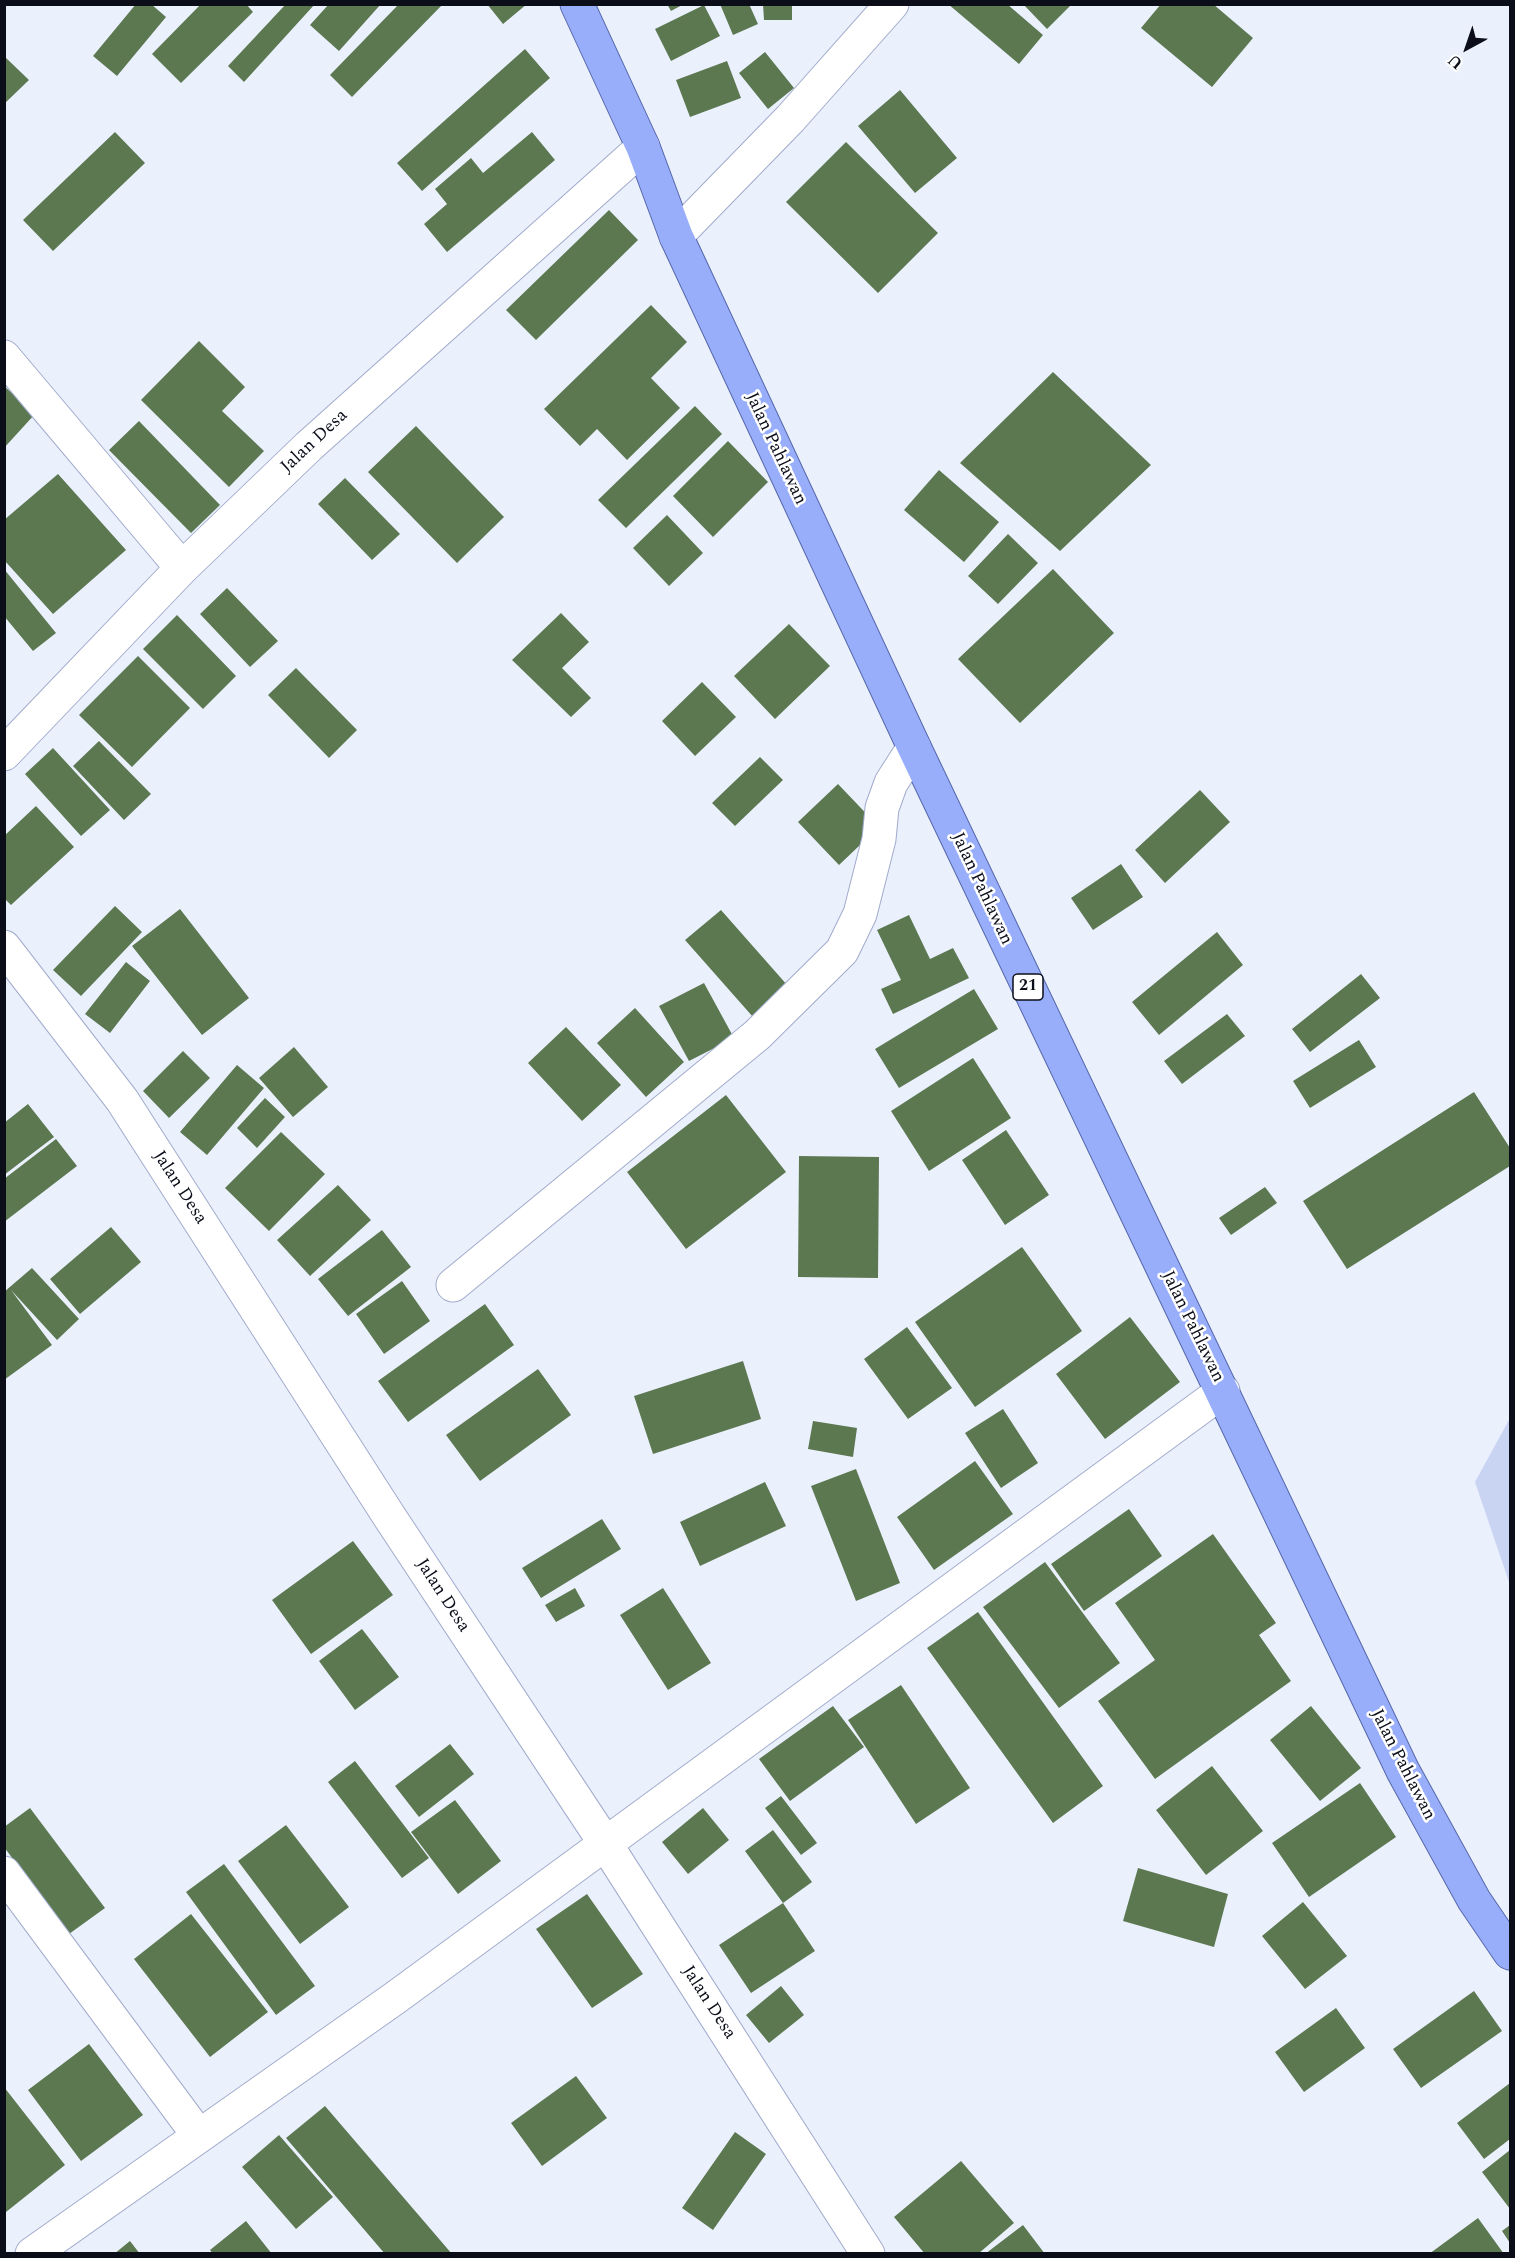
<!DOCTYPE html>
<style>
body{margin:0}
#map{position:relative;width:1515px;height:2258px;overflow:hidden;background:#ebf0fd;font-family:Spectral,serif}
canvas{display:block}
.frame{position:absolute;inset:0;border:6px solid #0b0e19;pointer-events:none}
.north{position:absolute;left:1437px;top:18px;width:60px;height:60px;-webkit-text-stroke:4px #fff;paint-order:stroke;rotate:220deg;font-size:16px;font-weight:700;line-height:24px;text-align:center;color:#0b0e19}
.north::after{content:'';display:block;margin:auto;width:21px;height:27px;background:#0b0e19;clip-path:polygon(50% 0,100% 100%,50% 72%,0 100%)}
</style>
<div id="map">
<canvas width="1515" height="2258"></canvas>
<div class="frame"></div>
<div class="north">U</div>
</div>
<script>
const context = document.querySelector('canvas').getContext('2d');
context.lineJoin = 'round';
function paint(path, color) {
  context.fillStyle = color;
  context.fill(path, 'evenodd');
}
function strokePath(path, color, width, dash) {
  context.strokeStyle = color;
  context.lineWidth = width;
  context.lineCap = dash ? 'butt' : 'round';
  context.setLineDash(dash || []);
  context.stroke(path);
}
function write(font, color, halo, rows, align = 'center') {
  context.font = font + ' Spectral,serif';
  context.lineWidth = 5;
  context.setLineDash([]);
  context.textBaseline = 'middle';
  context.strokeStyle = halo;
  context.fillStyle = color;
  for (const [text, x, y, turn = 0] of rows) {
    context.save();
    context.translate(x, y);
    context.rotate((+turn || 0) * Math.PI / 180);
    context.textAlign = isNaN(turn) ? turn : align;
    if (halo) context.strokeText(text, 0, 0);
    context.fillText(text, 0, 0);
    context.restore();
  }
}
paint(new Path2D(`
 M1510,1418V1585L1475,1482Z`), '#c9d3f2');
paint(new Path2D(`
 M136,4H151L166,17L117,76L93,56Z
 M201,4H246L253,12L181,83L152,54Z
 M286,4H315L244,82L228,66Z
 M329,4H381L339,51L310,25Z
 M399,4H443L352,97L330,75Z
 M487,4H527L503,24Z
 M667,4H684L671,11Z
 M720,4H749L758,24L733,35Z
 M763,4H792V20H764Z
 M948,4H1007L1043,35L1019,64Z
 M1023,4H1072L1047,29Z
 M1161,4H1213L1253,38L1212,87L1141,28Z
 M704,5L720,36L671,61L655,29Z
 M525,49L550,78L422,191L397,163Z
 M765,52L794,88L768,109L739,73Z
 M4,56L29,80L4,104Z
 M727,61L741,98L690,117L676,80Z
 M900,90L957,158L915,193L858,126Z
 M115,132L145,163L53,251L23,220Z
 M532,132L555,160L447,252L424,224L447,204L435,189L471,158L483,173Z
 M846,142L938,233L878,293L786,202Z
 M609,210L638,240L536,340L506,310Z
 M651,305L687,342L651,378L680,408L627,460L597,429L580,446L544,409Z
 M199,341L245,387L222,411L264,451L229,487L141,400Z
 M1053,372L1151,465L1060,551L960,463Z
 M4,386L35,414L4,448Z
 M695,406L722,434L626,528L598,500Z
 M139,421L220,505L191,533L109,450Z
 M416,426L504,517L457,563L368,472Z
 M728,441L768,482L713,537L673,496Z
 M939,470L999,522L964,562L904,510Z
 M58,474L126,550L53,614L4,560V520Z
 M345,478L400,534L372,560L318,504Z
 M667,515L703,553L669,586L633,548Z
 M1008,534L1038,563L998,604L968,576Z
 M4,569L56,633L33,651L4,616Z
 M1053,569L1114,633L1020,723L958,659Z
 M227,588L278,641L250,667L200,614Z
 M561,613L589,642L562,668L591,698L571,717L512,660Z
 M177,615L236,676L203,709L143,649Z
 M789,624L830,666L775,719L734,676Z
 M138,656L190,708L132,767L79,715Z
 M296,668L357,730L329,758L268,695Z
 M702,682L736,717L695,756L662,721Z
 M99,741L151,794L124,820L73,766Z
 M53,748L110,810L81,836L25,774Z
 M760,757L783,780L735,826L712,803Z
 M838,784L879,827L839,865L798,822Z
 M1200,790L1230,822L1165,883L1135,850Z
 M36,806L74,847L11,905L4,898V836Z
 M1121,864L1143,897L1093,930L1071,898Z
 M115,906L142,932L81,996L53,970Z
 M180,909L249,998L202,1035L132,946Z
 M721,910L788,986L753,1017L685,940Z
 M909,915L930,959L953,948L969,978L893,1014L881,989L901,980L877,930Z
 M1217,932L1243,965L1159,1035L1132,1002Z
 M126,962L150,981L110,1033L85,1014Z
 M1361,974L1380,998L1310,1052L1292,1029Z
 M704,983L734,1038L689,1061L659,1006Z
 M974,989L998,1029L899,1088L875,1049Z
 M635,1008L684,1062L646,1097L597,1043Z
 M1227,1014L1245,1036L1182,1084L1164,1061Z
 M566,1027L621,1085L582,1121L528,1063Z
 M1359,1040L1376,1067L1310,1108L1293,1081Z
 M294,1047L328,1087L293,1117L259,1078Z
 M183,1051L210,1078L169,1118L143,1091Z
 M973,1058L1011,1118L929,1171L891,1111Z
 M237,1065L264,1088L207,1155L180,1132Z
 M1474,1092L1510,1148V1166L1347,1269L1303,1201Z
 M726,1095L786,1172L686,1249L627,1172Z
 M265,1098L285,1117L257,1148L237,1128Z
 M28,1104L54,1137L4,1175V1123Z
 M1006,1130L1049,1195L1005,1225L962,1160Z
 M281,1132L325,1174L269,1231L225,1188Z
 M56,1139L77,1166L4,1222V1179Z
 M799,1156L879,1157L878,1278L798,1277Z
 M338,1185L371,1220L310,1276L277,1240Z
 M1265,1187L1277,1203L1231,1235L1219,1218Z
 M111,1227L141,1262L80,1314L50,1279Z
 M382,1230L411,1267L348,1316L318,1279Z
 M1022,1247L1082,1331L975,1407L915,1322Z
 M32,1268L79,1319L57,1340L11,1290L52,1345L4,1380V1292Z
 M402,1281L430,1321L384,1354L356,1314Z
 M485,1304L514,1345L408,1422L378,1381Z
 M1130,1317L1180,1382L1105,1439L1056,1374Z
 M907,1327L952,1388L908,1419L864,1359Z
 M743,1361L761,1419L653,1454L634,1396Z
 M538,1369L571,1415L480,1481L446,1435Z
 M1003,1409L1038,1463L1001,1488L965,1433Z
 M813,1421L857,1428L853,1457L808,1449Z
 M975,1461L1013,1514L934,1570L897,1517Z
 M856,1469L900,1583L856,1601L811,1486Z
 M765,1482L786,1526L700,1566L680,1522Z
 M1129,1509L1162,1556L1084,1611L1051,1564Z
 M602,1519L621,1549L541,1598L522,1568Z
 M1213,1534L1276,1623L1259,1635L1291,1681L1155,1779L1098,1701L1155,1660L1115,1603Z
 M353,1541L393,1595L311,1654L272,1600Z
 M1045,1562L1120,1663L1059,1708L983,1607Z
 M575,1588L585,1606L556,1622L545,1605Z
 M663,1588L711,1663L668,1690L620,1615Z
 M978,1612L1103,1786L1053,1823L927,1648Z
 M362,1629L399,1677L355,1710L319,1661Z
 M901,1685L970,1788L916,1824L848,1720Z
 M833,1706L864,1747L790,1801L759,1759Z
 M1311,1706L1361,1768L1320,1801L1270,1740Z
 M450,1744L474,1774L419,1817L395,1786Z
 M355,1761L429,1858L402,1878L328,1782Z
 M1212,1766L1263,1831L1206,1875L1156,1810Z
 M1360,1783L1396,1837L1309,1897L1272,1843Z
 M781,1796L817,1843L801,1855L765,1808Z
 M455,1800L501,1861L458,1894L411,1832Z
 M30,1808L105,1908L69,1934L4,1847V1827Z
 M703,1808L729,1840L688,1874L662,1842Z
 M286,1825L349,1907L300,1944L238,1861Z
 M773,1830L812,1882L783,1903L745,1851Z
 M224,1864L315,1986L276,2015L186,1892Z
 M1138,1868L1228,1894L1214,1947L1123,1921Z
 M587,1894L643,1974L592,2008L536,1929Z
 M1303,1902L1347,1956L1305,1989L1262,1936Z
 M783,1903L815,1951L751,1993L719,1945Z
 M191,1914L268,2012L210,2057L134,1959Z
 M781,1986L804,2015L769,2043L746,2015Z
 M1474,1991L1502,2031L1421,2088L1393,2049Z
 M1336,2008L1365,2048L1304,2092L1275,2052Z
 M89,2044L143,2115L81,2161L28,2090Z
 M576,2076L607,2118L542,2166L511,2123Z
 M1510,2083V2139L1484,2159L1457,2123Z
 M4,2087L65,2165L6,2212L4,2211Z
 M325,2106L452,2254H385L286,2138Z
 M735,2132L766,2154L713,2230L682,2208Z
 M279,2135L333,2197L296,2229L242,2167Z
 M1510,2150V2209L1482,2172Z
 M961,2161L1014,2223L978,2254H925L894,2217Z
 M1478,2218L1504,2254H1429Z
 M246,2221L272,2254H213L210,2250Z
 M1023,2225L1045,2254H985Z
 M1510,2225V2243L1502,2231Z
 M130,2241L140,2254H114Z`), '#5c7851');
const minor = new Path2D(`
 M4,357L182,568
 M4,754L182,568L309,446L643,147
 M4,947L122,1100L389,1516L605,1843L868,2254
 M453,1285L757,1035L842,951L860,914L879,839L882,808L891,783L914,747
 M4,1873L199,2136
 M32,2254L395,1998L1223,1391`);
const tertiary = new Path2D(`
 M676,236L790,119L892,4`);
const trunk = new Path2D(`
 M577,4L643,147L676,236L914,747L1403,1771L1474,1900L1510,1953`);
strokePath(minor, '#a1abcb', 35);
strokePath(tertiary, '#a1abcb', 35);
strokePath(trunk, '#5668aa', 35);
strokePath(minor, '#fff', 33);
strokePath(tertiary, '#fff', 33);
strokePath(trunk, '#98aefa', 33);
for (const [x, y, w] of [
 [1028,987,30]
]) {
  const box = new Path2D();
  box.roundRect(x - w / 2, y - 13, w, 26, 4.5);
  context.fillStyle = '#fff';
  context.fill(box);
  strokePath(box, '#0b0e19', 1.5);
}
write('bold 16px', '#0b0e19', null, [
 ["21",1028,987]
]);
write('18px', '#0b0e19', '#fff', [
 ["Jalan Desa",315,442,-43],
 ["Jalan Pahlawan",775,449,65],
 ["Jalan Pahlawan",981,889,65],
 ["Jalan Desa",179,1188,57],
 ["Jalan Pahlawan",1192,1327,64],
 ["Jalan Desa",442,1596,57],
 ["Jalan Pahlawan",1402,1765,63],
 ["Jalan Desa",708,2003,57]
]);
</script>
